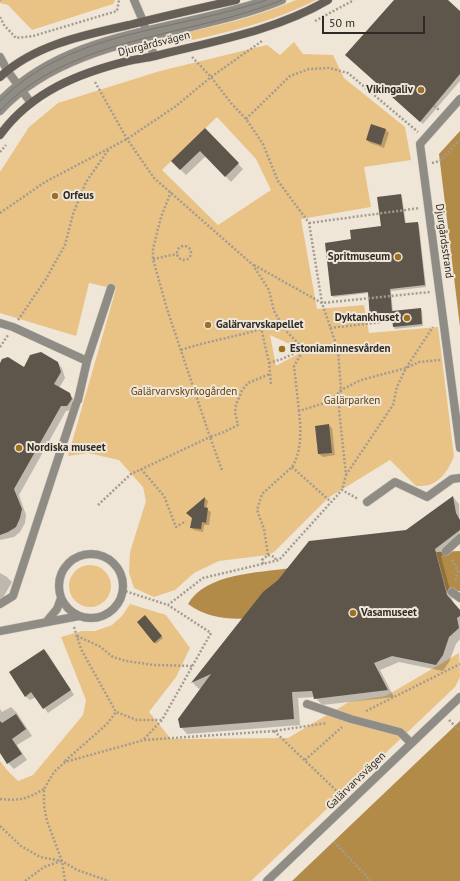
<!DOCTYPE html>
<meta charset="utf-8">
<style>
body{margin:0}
#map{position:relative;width:460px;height:881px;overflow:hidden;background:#efe6d8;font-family:"PT Sans",sans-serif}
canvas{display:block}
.scale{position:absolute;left:322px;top:16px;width:103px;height:18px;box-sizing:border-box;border:2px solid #2e2a25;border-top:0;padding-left:5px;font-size:12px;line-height:14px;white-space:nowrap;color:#2e2a25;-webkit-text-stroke:3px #efe6d8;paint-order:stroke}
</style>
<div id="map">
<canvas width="460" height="881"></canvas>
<div class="scale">50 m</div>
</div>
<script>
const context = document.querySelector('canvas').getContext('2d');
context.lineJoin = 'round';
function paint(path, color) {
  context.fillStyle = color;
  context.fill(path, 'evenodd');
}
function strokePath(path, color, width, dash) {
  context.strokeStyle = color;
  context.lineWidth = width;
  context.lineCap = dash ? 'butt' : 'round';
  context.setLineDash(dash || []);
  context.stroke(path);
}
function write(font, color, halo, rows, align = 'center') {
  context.font = font + ' "PT Sans",sans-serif';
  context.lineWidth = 4;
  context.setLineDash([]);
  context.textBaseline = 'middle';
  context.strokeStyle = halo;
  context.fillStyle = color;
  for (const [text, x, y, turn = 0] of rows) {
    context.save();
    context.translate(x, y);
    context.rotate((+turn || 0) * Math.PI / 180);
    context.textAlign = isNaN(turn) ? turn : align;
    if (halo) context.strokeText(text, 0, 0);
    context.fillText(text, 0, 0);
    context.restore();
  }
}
paint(new Path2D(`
 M0,0H115L113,4L32,30L8,5L0,3Z
 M296,0H316C271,23 221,34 173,44L169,41L170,35C213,28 256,17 296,0Z
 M294,42L303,54L333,55L344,78L405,127L411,160L364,167L371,207L301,219L317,309L364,305L369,333L438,327L454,456C450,467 442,481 429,485C426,486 420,486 416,486L390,460L328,498L274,552L268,555L219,561L194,573L175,590L154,597L134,588L129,573L130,552L146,501L143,487L119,460L88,453L68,456L116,289L89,283L76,336L0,313V172L29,127L58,103L160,71L267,45L280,55ZM217,117L256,159L271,190L218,225L162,170ZM270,335L296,347L298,354L276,366Z
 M69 586a21 21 0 1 1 42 0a21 21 0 1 1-42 0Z
 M130,604L166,615L190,648L176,677L149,712L171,739L288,738L349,702L386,696L459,653L460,677L455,687L251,881H0V761L7,770L18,781L33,775L83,715L86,700L61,637L82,631H95L112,625L122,616Z`), '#e9c285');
paint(new Path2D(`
 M460,131V327L439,154Z
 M460,551V591L447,593L436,552Z
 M290,568L295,613C260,617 218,627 188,604C206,573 258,573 290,568Z
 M460,721V881H292Z`), '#b38b49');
paint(new Path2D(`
 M396,0H446L460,12V81L423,124L349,58Z
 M372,126L386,130L389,133L384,148L370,143L367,140Z
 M205,129L243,169L231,182L206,156L186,175L172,161Z
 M401,195L402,196L406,224L417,223L419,225L426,287L391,291L393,312L420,309L422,310L423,326L395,329L394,327L393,318L373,320L371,319L369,293L334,297L332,296L326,243L352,240L382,227Z
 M57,362L62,368L65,378L59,388L69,394L74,399L76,404L72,410L66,411L19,495L26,515L25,523L20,532L14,537L0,540V365L24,368Z
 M328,425L332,428L335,455L323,457L319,454Z
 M453,497L459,504L460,541L441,556L453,602L460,611V639L456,644L449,662L443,671L399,662L380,670L394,697L322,705L315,697L298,698L300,725L187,734L181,727L203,687L199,689L193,683L264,592L407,531Z
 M205,498L208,501L206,509L211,512L209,525H204L203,532L194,530L191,527L193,518L187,513Z
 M0,573L7,577L12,582L0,603Z
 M145,617L163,638L156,644L138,622Z
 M44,650L48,654L74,695L48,713L36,697L30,700L25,696Z
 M11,707L17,713L32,736L17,745L27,760L14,769L8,763L0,751V709L2,712Z`), '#0003');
paint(new Path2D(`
 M394,0H448L460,11V74L420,122L345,55Z
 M371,124L386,129L381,145L366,140Z
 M205,128L239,163L225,177L200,151L180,170L171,161Z
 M401,194L405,223L418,222L425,285L390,289L392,311L421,308L422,324L393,327L392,317L370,319L368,292L331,296L325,243L351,239L350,230L381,226L377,197Z
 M41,352L58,362L61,372L54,384L70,393L72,399L67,406H61L14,489L22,509L20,518L16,527L8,532L0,535V363L2,359L8,357L24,367L30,355Z
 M329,424L332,453L318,454L315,426Z
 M453,496L456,513L460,520V530L435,549L447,595L460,610V616L457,618L459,628L449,637L443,655L436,665L392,656L374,663L388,690L314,699L312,691L292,692L294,719L180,728L178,719L211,674L191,683L263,592L278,580L309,541L406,530Z
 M205,497L204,507L208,508L206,523L202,522L201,529L190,528L192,518L186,513Z
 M145,615L162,636L154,643L137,622Z
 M44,649L71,690L43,709L31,692L25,697L9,672Z
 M16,714L26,729L12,739L22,754L7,764L0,753V721L2,723Z`), '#5e564a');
const lane = new Path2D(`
 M0,323L13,327L87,361L111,288
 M78,400L87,361
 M367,502L395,482L427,497L452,479L460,478
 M0,604L13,596L76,404
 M307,704L351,719L400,732L411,743`);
const street = new Path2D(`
 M134,0L143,21L154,56
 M0,57L7,70L31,103
 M460,99L420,144L460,448
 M0,101C71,29 176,32 266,0
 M0,111C69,36 192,37 282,0
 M446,551L460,538
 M59 586a32 32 0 1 1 64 0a32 32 0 1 1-64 0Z
 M452,592L460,598
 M47,621L57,609L61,598
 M0,631L79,616
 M267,881L460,697`);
const secondary = new Path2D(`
 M0,77C34,45 84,35 129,25C164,16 200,8 236,0
 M0,135C31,92 79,73 128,61C137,59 146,58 155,56C214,41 275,31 328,0`);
strokePath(lane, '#ccc4b8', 9);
strokePath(street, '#ccc4b8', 9);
strokePath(secondary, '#ccc4b8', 9);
strokePath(new Path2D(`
 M0,1V0
 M0,17L4,25L16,38L33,36L117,11L119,0
 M315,21L354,0
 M192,57L211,77L231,103L246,119L263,144L278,181L309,223L322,303L338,350L341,390L339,409L346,475L342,490
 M95,82L127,139L154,178L253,265L269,290L274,311L285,330L304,349
 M434,106L439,110
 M246,119L290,76L309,69L329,68L348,73L418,132
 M0,152L6,145
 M432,163L440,161L460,140
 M0,213L45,182L127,139L176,106L211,77L262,41
 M309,223L420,208
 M177 253a7 7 0 1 1 14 0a7 7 0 1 1-14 0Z
 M153,259L177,254
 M254,265L322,303L430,292
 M18,320L46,279L65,245L73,214L86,182L109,149
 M260,323L269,363L271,384
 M330,328L382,322
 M0,347L8,335
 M181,350C208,341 235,337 261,329
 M269,363L282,359L304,349
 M299,411L294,366L304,349
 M292,467L331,502
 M141,469L164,496L176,527L186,521
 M222,470L210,437L224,432L238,425L235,412L236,405L242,390L248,383L270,374
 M346,475L393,405L397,387L406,368L433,327
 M98,505L131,474L210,437L167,309L153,259V249L161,217L171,192
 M268,555L275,557L276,561
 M452,560L458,571L455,582
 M263,564L262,560L268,555L264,529L257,510L262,494L292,467C302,451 301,429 299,411L331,401L341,390L361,380L406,368L419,362L440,360
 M122,590L168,605L203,578L279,560L342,490L358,499
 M74,627L81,649L116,712L137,720H162
 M77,636L99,646L113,657L126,661L154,665L192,666
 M366,711L460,664
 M449,720L460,731
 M274,731L342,796
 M144,739L162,720L211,633L168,605
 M305,760L342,727
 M65,761L107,724L116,712
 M0,799C20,801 27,799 44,789
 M0,826L21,846L40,857L62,861L77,870L109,881
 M334,842L371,881
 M25,881L44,867L61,861
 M65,881L62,861L47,821L44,806V789L54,772L65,762L144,740L274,731L327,723`), '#a39c91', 2.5, [2, 2]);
strokePath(lane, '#8f8b85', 8);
strokePath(street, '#8f8b85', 8);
strokePath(secondary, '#655f57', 8);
strokePath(new Path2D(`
 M0,101C71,29 176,32 266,0
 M0,111C69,36 192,37 282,0`), '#7b756c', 1);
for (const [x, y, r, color] of [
 [421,90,4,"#9d7121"],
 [55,196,4,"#9d7121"],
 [398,257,4,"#9d7121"],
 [407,318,4,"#9d7121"],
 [208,325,4,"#9d7121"],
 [282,349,4,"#9d7121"],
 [19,448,4,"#9d7121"],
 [353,613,4,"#9d7121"]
]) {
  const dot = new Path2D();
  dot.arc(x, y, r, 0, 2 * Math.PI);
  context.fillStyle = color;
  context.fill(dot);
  strokePath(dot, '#efe6d8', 1.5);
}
write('11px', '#2e2a25', '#efe6d8', [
 ["Djurgårdsvägen",154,44,-14],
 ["Djurgårdsstrand",444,241,82],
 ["Galärvarvsvägen",356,781,-44]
]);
write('bold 11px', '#2e2a25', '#efe6d8', [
 ["Vikingaliv",413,90,"right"],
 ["Orfeus",63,196],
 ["Spritmuseum",390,257,"right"],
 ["Dyktankhuset",399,318,"right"],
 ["Galärvarvskapellet",216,325],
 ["Estoniaminnesvården",290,349],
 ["Nordiska museet",27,448],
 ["Vasamuseet",361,613]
], 'left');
write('11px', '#5c3f09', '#efe6d8', [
 ["Galärvarvskyrkogården",184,392],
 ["Galärparken",352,401]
]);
</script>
